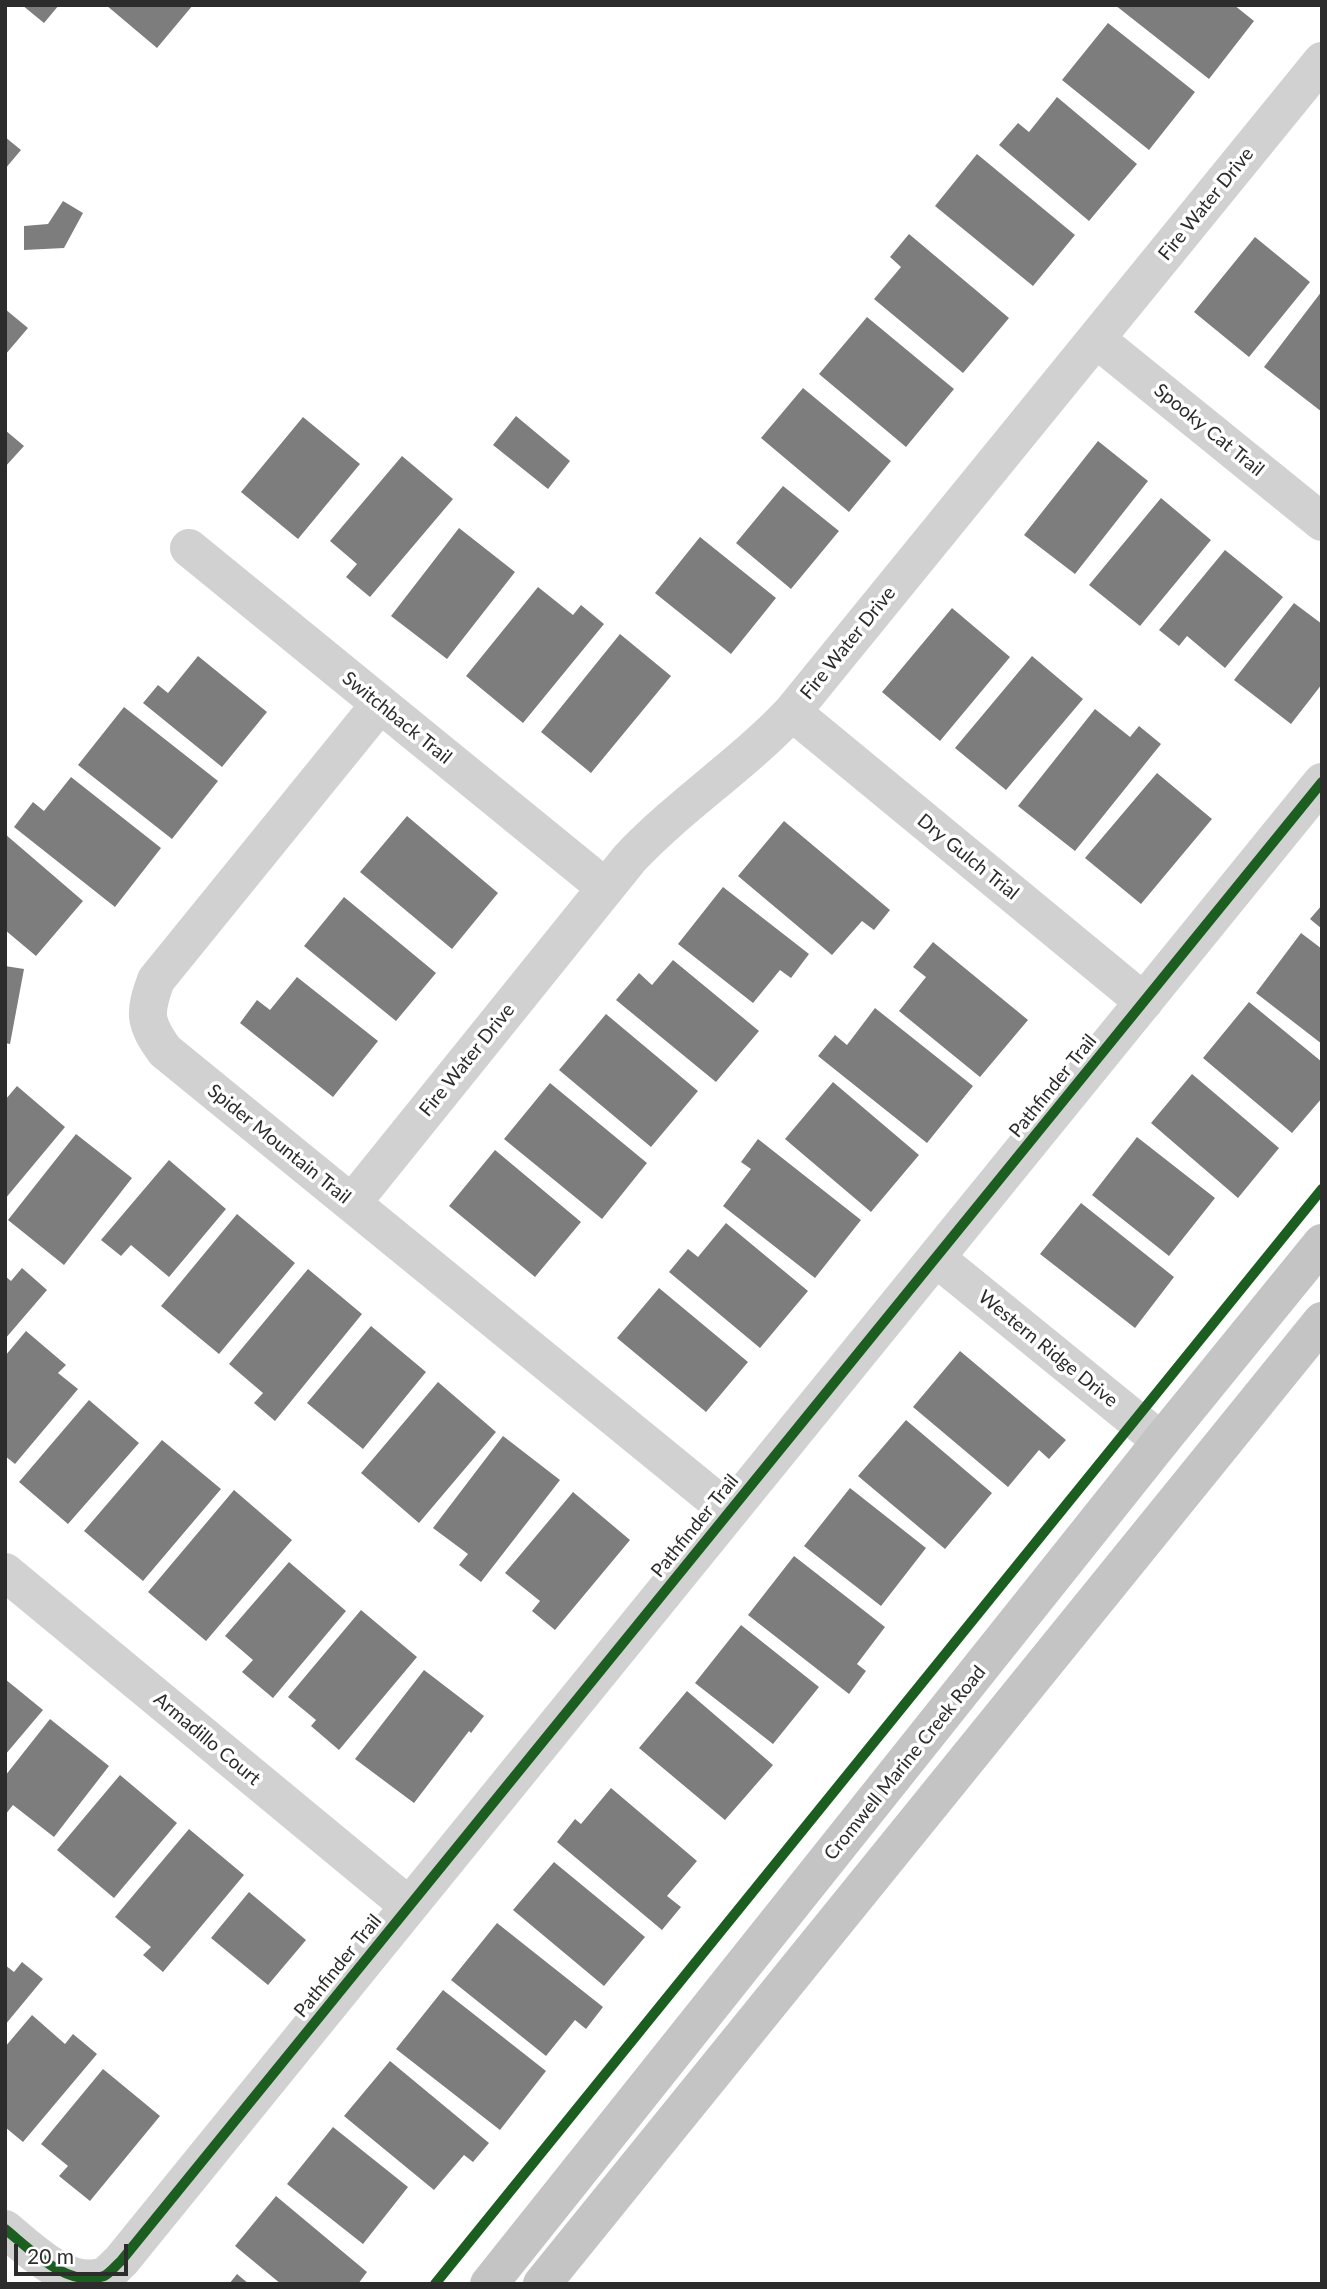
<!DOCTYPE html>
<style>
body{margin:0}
#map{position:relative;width:1327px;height:2289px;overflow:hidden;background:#fff;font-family:Lato,sans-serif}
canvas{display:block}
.frame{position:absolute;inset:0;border:7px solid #2c2c2c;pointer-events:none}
.scale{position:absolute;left:14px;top:2244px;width:114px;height:32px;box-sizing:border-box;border:4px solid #2c2c2c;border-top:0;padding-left:9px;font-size:21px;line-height:24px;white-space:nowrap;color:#2c2c2c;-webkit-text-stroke:5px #fff;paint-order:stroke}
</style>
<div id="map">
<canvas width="1327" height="2289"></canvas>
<div class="frame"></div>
<div class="scale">20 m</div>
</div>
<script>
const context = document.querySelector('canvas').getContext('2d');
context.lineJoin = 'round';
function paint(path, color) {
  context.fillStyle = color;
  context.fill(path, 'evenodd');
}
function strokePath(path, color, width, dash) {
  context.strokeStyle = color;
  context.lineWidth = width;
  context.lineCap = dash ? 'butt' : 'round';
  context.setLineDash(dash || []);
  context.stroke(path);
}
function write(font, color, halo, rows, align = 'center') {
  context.font = font + ' Lato,sans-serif';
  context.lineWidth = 7;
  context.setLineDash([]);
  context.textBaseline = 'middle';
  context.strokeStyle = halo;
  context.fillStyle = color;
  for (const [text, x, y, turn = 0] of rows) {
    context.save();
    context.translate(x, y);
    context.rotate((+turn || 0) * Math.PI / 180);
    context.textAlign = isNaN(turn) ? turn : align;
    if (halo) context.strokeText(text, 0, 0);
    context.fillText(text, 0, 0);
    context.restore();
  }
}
paint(new Path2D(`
 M22,5H59L44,23Z
 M106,5H193L157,48Z
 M1115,5H1234L1254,21L1209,79Z
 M1108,23L1195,92L1149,150L1062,80Z
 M1057,97L1137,164L1089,221L999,145L1018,123L1029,132Z
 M5,137L21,150L5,169Z
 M977,154L1075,235L1033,286L935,206Z
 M63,201L83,213L64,248L24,250V226L48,224Z
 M909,234L1009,318L963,373L874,299L901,267L890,257Z
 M1255,237L1310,282L1249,357L1194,312Z
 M1322,291V412L1264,367Z
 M5,309L28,328L5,355Z
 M867,317L954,389L906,447L819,374Z
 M803,388L891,461L849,512L761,438Z
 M516,416L570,461L548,489L493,445Z
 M303,417L360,464L298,539L241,492Z
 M5,430L24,446L5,467Z
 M1098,441L1148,481L1075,574L1024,535Z
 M402,456L453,499L370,597L346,577L357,564L330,541Z
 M783,486L839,531L791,589L736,543Z
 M1161,498L1211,540L1140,626L1089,585Z
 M459,528L515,572L447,659L391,616Z
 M700,537L776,598L731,654L655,593Z
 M1225,550L1283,597L1225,668L1187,636L1179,646L1159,630Z
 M538,587L573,615L581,605L604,624L523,723L466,676Z
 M1294,603L1322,624V684L1291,724L1234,680Z
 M952,608L1010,657L940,741L882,692Z
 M620,634L671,676L591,773L541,732Z
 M198,656L267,712L222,767L143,703L158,685L168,693Z
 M1032,656L1083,699L1006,790L955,748Z
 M124,707L218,781L172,839L78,765Z
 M1095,709L1130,737L1139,726L1161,744L1075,851L1018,806Z
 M1157,773L1212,819L1141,904L1085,858Z
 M71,777L161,848L115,907L14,827L33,802L44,811Z
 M407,816L498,893L452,949L360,872Z
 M784,821L890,910L874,930L862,921L832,955L738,876Z
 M5,834L83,901L36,956L5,930Z
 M723,887L809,954L791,978L780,970L753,1003L678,944Z
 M344,897L436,973L396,1021L304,946Z
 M1322,905V929L1310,919Z
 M1301,933L1322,949V1044L1256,993Z
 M933,942L1028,1020L980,1077L899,1011L926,977L913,967Z
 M673,960L759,1031L716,1082L616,1000L639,973L652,985Z
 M5,966L24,969L10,1044L5,1043Z
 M297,977L378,1041L333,1097L240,1023L257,1000L270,1010Z
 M1249,1002L1322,1062V1098L1292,1133L1203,1058Z
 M875,1008L973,1086L927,1143L818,1056L835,1035L847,1045Z
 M606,1014L698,1091L651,1147L559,1070Z
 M1192,1074L1279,1148L1238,1198L1151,1123Z
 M833,1082L919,1155L871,1212L785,1139Z
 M550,1083L647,1163L602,1219L504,1139Z
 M17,1086L65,1127L5,1199V1100Z
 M76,1134L132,1178L64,1265L8,1220Z
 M1137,1137L1215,1198L1169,1256L1092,1195Z
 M758,1139L861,1220L815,1278L723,1206L751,1169L741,1162Z
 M495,1150L581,1222L535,1277L449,1206Z
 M169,1160L226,1209L169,1277L131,1245L121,1256L101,1240Z
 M1081,1203L1174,1277L1135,1328L1040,1254Z
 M237,1214L295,1263L219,1354L161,1306Z
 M726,1223L808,1291L760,1348L669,1272L688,1249L698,1257Z
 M22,1268L47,1290L5,1339V1276L11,1281Z
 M308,1269L362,1314L275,1421L254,1403L263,1393L229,1364Z
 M659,1288L748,1362L706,1412L617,1338Z
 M371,1326L426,1372L363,1449L307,1403Z
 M26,1331L66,1365L58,1373L78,1389L15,1464L5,1456V1356Z
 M960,1351L1066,1440L1049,1459L1039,1450L1008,1487L913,1407Z
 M438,1382L496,1432L419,1523L361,1473Z
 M89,1400L139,1443L68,1524L19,1482Z
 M906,1420L992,1493L945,1549L858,1476Z
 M503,1436L560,1480L481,1582L459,1565L468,1554L433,1528Z
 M162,1440L221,1489L143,1581L84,1531Z
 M850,1488L926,1548L881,1606L804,1546Z
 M234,1490L292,1540L206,1641L148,1592Z
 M573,1492L630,1540L555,1630L532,1611L540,1601L505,1573Z
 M794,1556L885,1627L857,1664L866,1671L849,1694L748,1615Z
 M289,1562L346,1611L273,1698L242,1672L253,1660L225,1636Z
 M361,1610L417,1657L339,1750L311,1726L316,1720L288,1697Z
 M741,1625L819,1687L773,1744L695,1683Z
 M424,1670L484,1716L471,1733L469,1731L414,1803L355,1759Z
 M5,1679L43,1710L5,1755Z
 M687,1691L773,1765L725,1820L639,1748Z
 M50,1719L109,1766L54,1837L13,1805L5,1815V1776Z
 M120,1775L177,1823L114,1898L57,1850Z
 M611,1788L697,1861L667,1896L681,1907L662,1930L557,1842L575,1819L581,1824Z
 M189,1829L244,1875L163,1972L143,1955L151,1947L115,1917Z
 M554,1862L645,1937L604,1986L513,1910Z
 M249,1892L306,1940L268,1985L211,1938Z
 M497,1923L603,2007L586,2029L575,2020L546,2056L451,1980Z
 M22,1962L43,1979L5,2025V1965L14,1972Z
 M443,1990L546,2071L500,2130L396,2049Z
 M32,2015L65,2044L73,2034L97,2054L23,2142L5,2127V2047Z
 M390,2061L489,2143L473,2162L464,2155L434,2190L344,2116Z
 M103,2069L160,2116L90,2201L59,2176L68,2166L41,2144Z
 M333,2127L408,2187L363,2244L287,2184Z
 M276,2196L367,2272L358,2284H281L235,2246Z
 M237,2274L249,2284H229Z`), '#7d7d7d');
strokePath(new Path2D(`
 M1096,339L1322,522
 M189,548L606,888
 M380,704L156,980C144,1013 144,1022 165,1051L729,1511
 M792,712L1144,1002
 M352,1203L630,858C680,805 742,765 792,712L1322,61
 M936,1258L1161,1441
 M5,1572L409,1906
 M5,2229C31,2250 68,2289 104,2276C110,2273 115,2266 121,2261L1322,782`), '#d1d1d1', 38);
strokePath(new Path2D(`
 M489,2284L1161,1441L1322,1243
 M542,2284L1322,1321`), '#c4c4c4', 38);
strokePath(new Path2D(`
 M5,2229C31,2250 68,2289 104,2276C110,2273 115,2266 121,2261L1322,782
 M435,2284L1322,1189`), '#1b5e20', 10);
write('19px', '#2c2c2c', '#fff', [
 ["Fire Water Drive",1206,204,-51],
 ["Spooky Cat Trail",1209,430,39],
 ["Fire Water Drive",848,643,-51],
 ["Switchback Trail",397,718,39],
 ["Dry Gulch Trial",968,857,39],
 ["Fire Water Drive",467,1060,-51],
 ["Pathfinder Trail",1053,1086,-51],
 ["Spider Mountain Trail",279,1144,39],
 ["Western Ridge Drive",1048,1349,39],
 ["Pathfinder Trail",695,1526,-51],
 ["Armadillo Court",207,1739,40],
 ["Cromwell Marine Creek Road",905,1763,-51],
 ["Pathfinder Trail",338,1966,-51]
]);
</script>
